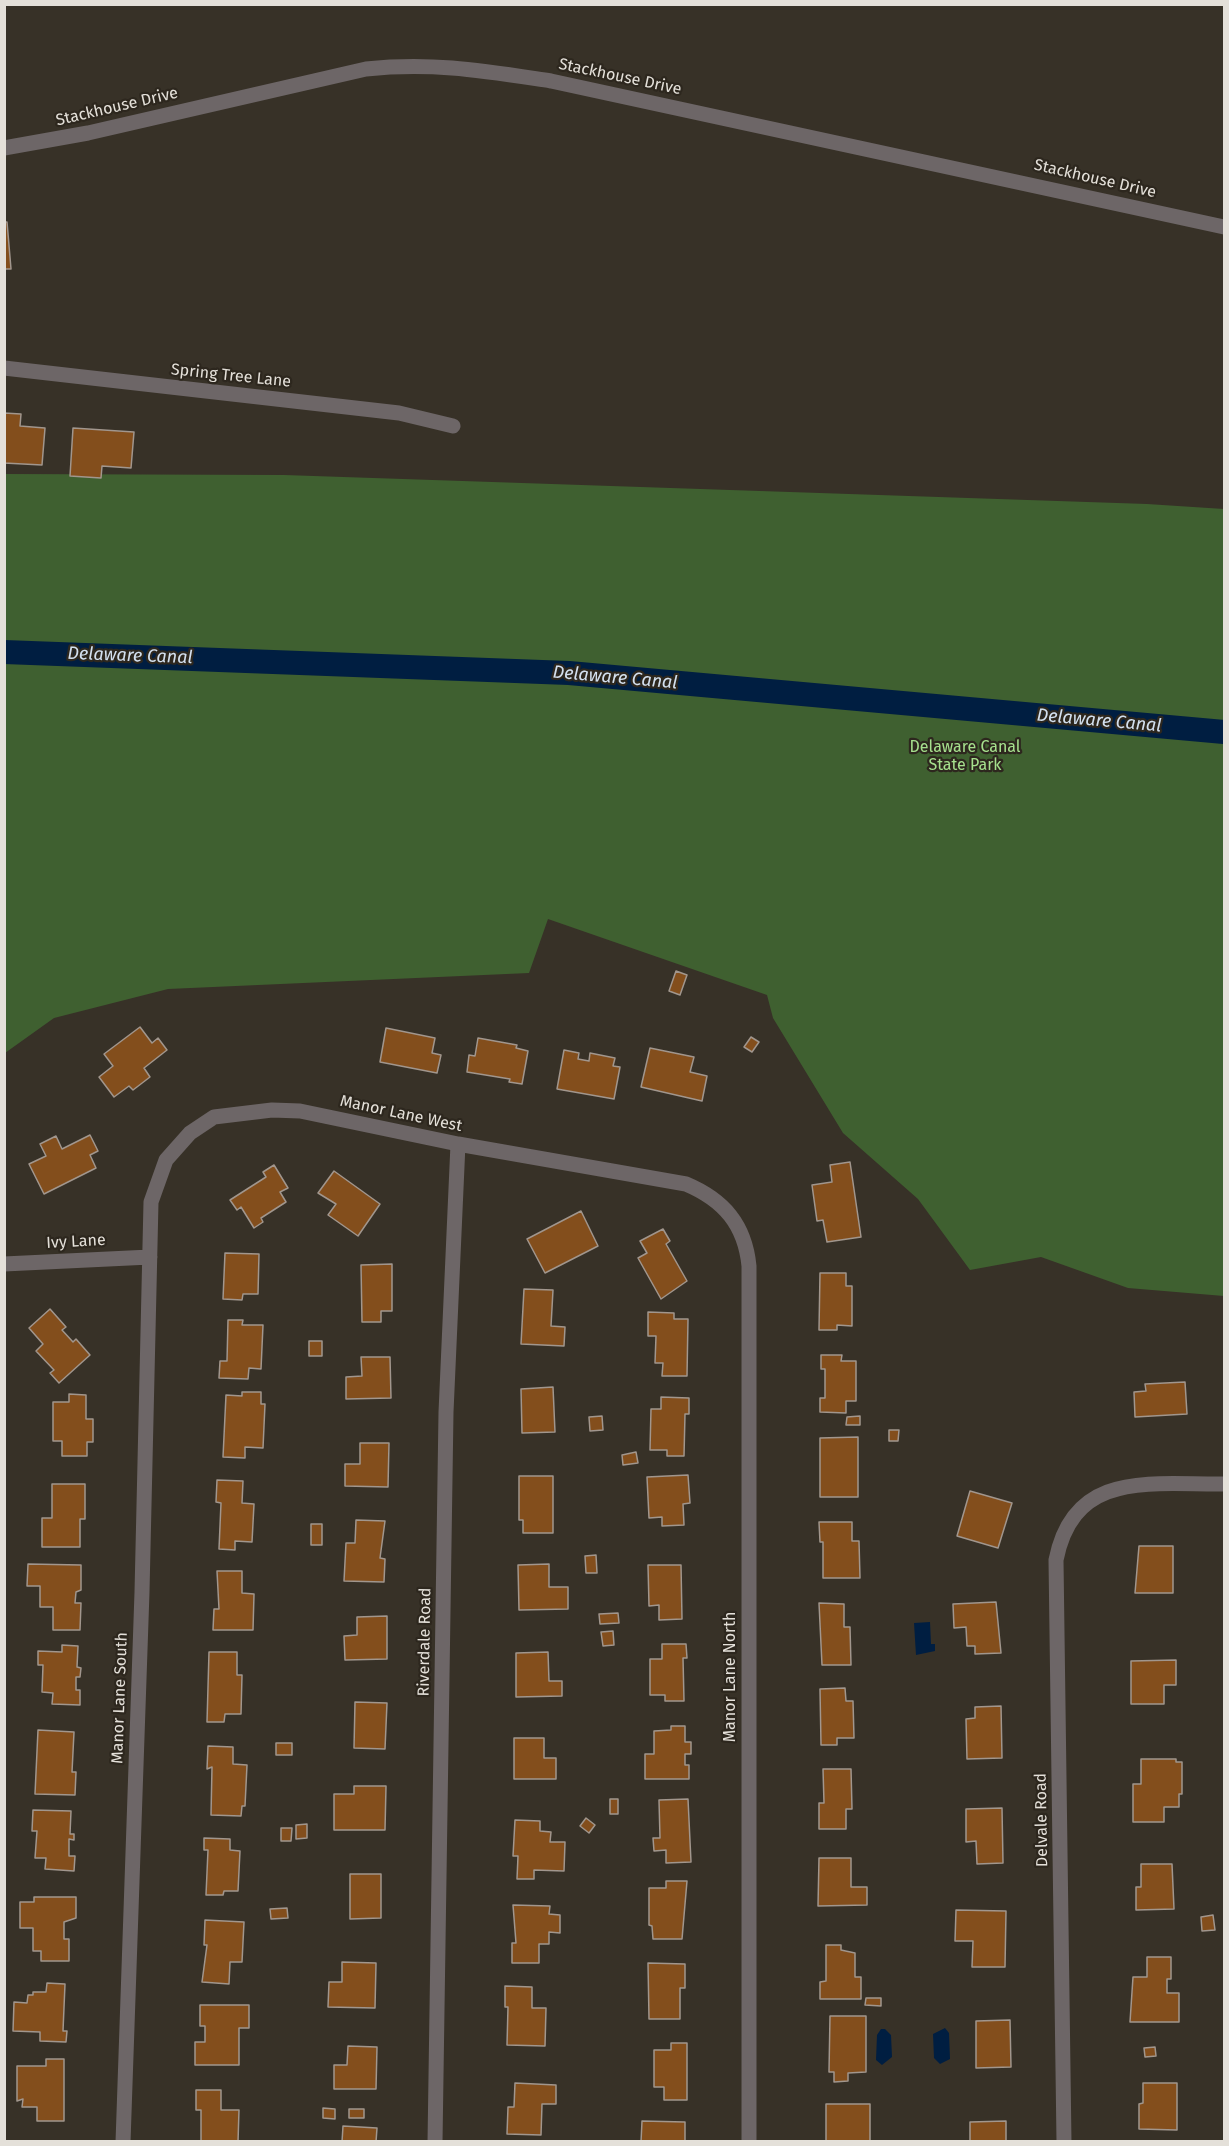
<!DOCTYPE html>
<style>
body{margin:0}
#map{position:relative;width:1229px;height:2146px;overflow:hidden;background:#373127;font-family:"Fira Sans",sans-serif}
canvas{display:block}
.frame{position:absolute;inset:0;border:6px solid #e4e0d9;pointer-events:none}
</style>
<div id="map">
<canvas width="1229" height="2146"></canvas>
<div class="frame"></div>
</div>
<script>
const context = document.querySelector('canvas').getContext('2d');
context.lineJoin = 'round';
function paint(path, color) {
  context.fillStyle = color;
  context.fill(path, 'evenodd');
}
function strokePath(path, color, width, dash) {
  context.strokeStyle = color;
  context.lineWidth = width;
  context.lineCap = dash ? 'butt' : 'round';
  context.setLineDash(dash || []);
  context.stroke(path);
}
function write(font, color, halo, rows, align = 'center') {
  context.font = font + ' "Fira Sans",sans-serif';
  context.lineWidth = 4.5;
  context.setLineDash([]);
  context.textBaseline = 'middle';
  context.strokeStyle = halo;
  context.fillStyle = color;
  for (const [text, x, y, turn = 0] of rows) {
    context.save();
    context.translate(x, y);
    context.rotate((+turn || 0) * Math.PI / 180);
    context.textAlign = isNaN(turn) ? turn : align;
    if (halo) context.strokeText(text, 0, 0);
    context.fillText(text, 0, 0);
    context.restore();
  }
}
paint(new Path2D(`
 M5,474L284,475L1147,504L1224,509V1296L1128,1288L1041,1257L970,1270L918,1199L843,1133L773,1018L767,995L548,919L529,973L168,989L54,1018L5,1053Z`), '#3f6030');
paint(new Path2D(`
 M930,1622L931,1644H935V1651L916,1655L914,1623Z
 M945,2028L949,2033L950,2059L940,2064L934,2058L933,2034Z
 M881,2029H885L891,2035L892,2057L882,2065L876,2060L877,2035Z`), '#001e41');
strokePath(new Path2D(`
 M4,652L569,673L1224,732`), '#001e41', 24);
const building = new Path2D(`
 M4,222H7L11,269H4Z
 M4,413L21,414L20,426L45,428L42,465L4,463Z
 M73,428L134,432L131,468L102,466L101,478L70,476Z
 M676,971L687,975L680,995L669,991Z
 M140,1027L152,1043L158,1038L167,1050L144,1068L150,1077L133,1090L129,1086L114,1097L99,1077L113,1066L104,1054Z
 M386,1028L435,1038L432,1053L441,1055L437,1073L380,1062Z
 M751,1037L759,1042L752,1052L744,1047Z
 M478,1038L517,1045L516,1048L528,1051L522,1084L509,1082L510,1079L467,1072L469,1055L475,1056Z
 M650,1048L694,1057L690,1072L707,1076L702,1101L641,1087Z
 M564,1050L579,1053L578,1059L589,1061L590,1053L615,1058L613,1066L620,1067L614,1099L557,1089Z
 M90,1135L98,1151L90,1155L96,1168L44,1194L29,1164L46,1156L40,1144L56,1136L62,1149Z
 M850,1162L861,1237L827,1242L823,1220L817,1221L812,1185L832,1182L830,1165Z
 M274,1165L288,1188L280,1192L286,1202L261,1218L263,1222L254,1228L241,1207L237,1210L230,1200L266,1177L263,1172Z
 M334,1171L380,1204L358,1236L328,1215L336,1204L318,1193Z
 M581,1211L598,1246L545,1273L527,1239Z
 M663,1229L670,1241L666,1244L687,1281L661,1299L638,1258L647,1253L640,1241Z
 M225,1253L259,1254L258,1294H243L242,1300L223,1299Z
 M392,1264V1311H381V1322H362L361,1265Z
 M820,1273H846V1286H852V1326L837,1325V1330H819Z
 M524,1289L553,1290L551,1326L565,1327L564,1346L521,1344Z
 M50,1309L66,1327L62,1330L73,1342L76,1339L90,1355L59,1383L50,1373L54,1370L36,1351L43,1344L29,1328Z
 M648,1312L674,1313V1319H688L687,1376H662L663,1363H655L656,1336H648Z
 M228,1320H243L242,1325H263L261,1369L249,1368L248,1379L219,1378L220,1361H227Z
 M309,1341H322V1356H309Z
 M821,1355H842L841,1361H856V1401H846V1413L820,1412V1398H825V1369H821Z
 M361,1357H390L391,1398L346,1399V1377L362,1376Z
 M1185,1382L1187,1414L1135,1417L1134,1392L1146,1391L1145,1384Z
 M553,1387L555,1432L522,1433L521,1389Z
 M242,1392H261V1404H265L263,1448L245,1447V1458L223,1457L226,1395L242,1396Z
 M69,1394L86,1395V1419H93V1442H87V1456H62V1441H53V1402H69Z
 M661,1397L689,1398V1414H685L684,1456H667V1450H650L651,1409H661Z
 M602,1416L603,1430L590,1431L589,1417Z
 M860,1416V1425H846L847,1417Z
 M889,1430H899L898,1441H889Z
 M858,1437V1497H820V1438Z
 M360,1443H389L388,1487L345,1486V1464H360Z
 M636,1452L638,1463L623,1465L622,1455Z
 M688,1475L690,1503L683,1504L684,1525L662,1526V1517L649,1518L647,1477Z
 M519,1476H553V1533H523V1520H519Z
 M217,1480L243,1481L242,1503L254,1504L252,1542L235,1541V1550L219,1549L221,1503L216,1502Z
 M52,1484H85V1519H80V1547H42V1518H52Z
 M970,1491L1012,1503L998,1548L957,1536Z
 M356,1520L385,1521L380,1558L385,1559L384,1582L344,1581L346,1543H355Z
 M819,1522H852V1541H859L860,1578H823V1542H820Z
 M311,1524H322V1545H311Z
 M1139,1546H1173V1593H1135Z
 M596,1555L597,1573H586L585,1556Z
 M28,1564L81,1565V1590L76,1592L75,1603H81L80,1630H53V1607H40V1586H27Z
 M549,1564V1587H568V1609L519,1610L518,1565Z
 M648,1565H681L682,1619L659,1620V1605L649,1606Z
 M217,1571H242V1593L254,1594L253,1630H213L214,1609H219Z
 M996,1602L1001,1653L975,1654V1646H967L966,1627L954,1628L953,1604Z
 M819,1603L844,1604V1627H850L851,1665H822Z
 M618,1613L619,1623L600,1624L599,1614Z
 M387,1616V1659L345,1660L344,1636L357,1635V1617Z
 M613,1631L614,1645L603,1646L601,1632Z
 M662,1644H686L687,1658H683L684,1701H665V1695H650V1659H662Z
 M62,1645L78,1646L77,1667L81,1668L80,1677H76V1690H80V1705L52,1704L53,1693L42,1692L43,1665H38V1651L62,1652Z
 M209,1652H237V1675H242L241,1714H225L224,1722H207Z
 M548,1652L549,1681H562V1696L516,1697V1653Z
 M1176,1660V1685H1164V1704H1131V1661Z
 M845,1688L846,1701H853L854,1738H837V1745H821L820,1689Z
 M355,1702L387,1703L385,1749L354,1748Z
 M1001,1706L1002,1758L967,1759L966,1719L975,1718V1707Z
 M671,1726H685V1742H691V1754H685V1765H689V1779H645V1754H654V1731L671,1730Z
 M38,1730L74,1732L72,1772H76L75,1795L35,1794Z
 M514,1738H544V1758H556V1779H514Z
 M276,1743H292V1755H276Z
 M208,1746L233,1747V1764L247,1765L245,1806H242L241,1816L211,1815L212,1767L207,1769Z
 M1141,1759H1176V1762H1182V1794H1179V1807H1164V1822H1133V1784H1141Z
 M823,1769H851L852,1809H846V1829H819V1803H824Z
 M354,1786H386L385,1830H334V1794H354Z
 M610,1799H618V1814H610Z
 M688,1799L691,1862L666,1863V1850L654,1851L653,1838H660L659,1800Z
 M1002,1808L1003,1863L977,1864L976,1841L966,1842V1809Z
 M33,1810L71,1811L70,1834H74V1840L69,1839V1856H75L74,1871L45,1869L46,1858H35L37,1831H32Z
 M586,1818L595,1825L589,1833L580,1826Z
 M515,1820L540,1821V1831L551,1832L550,1842H565L564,1871L534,1870V1879H517L518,1856H513Z
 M307,1824V1838L296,1839V1825Z
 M281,1828H292L291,1841H281Z
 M204,1838L230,1839V1850L240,1851L238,1891H224L223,1895H206L208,1850H204Z
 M819,1858H851V1887H867V1905L818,1906Z
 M1141,1864H1172L1174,1909L1136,1910V1887H1141Z
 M350,1874H381V1918L350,1919Z
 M666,1881H687L682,1939H653L652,1926L649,1925V1888H666Z
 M34,1897H76V1918L64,1922V1939H69V1961H41V1951H33V1928H20V1902H34Z
 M513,1905L550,1906L549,1914L560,1915V1933L549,1932V1944H539V1963H512V1943H516Z
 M287,1908L288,1918L271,1919L270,1909Z
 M956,1910L1006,1911L1005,1967H972L973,1941H955Z
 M1213,1915L1215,1930L1202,1931L1201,1917Z
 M205,1920L244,1922L242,1962H230L229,1984L202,1982L207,1945H204Z
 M826,1945H841V1950L855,1953V1977H861V1999H820V1982L826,1981Z
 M1147,1957H1171V1979H1167V1993H1179V2022H1130L1133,1977H1147Z
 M342,1962L376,1963L375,2008L328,2007L329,1982H342Z
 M648,1963L685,1964V1988H680V2019H649Z
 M47,1983L65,1984L63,2031H67L66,2042L40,2041V2032L13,2031L14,2002L27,2003L28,1995H33V1992H46Z
 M505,1986L532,1987V2008H546L545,2046L507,2045L508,2007H505Z
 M866,1998H881V2006L865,2005Z
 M200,2005H249V2028H239V2065H195V2042H205V2026H200Z
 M830,2016H866V2072L848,2073V2081L834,2082V2072H829Z
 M1010,2020L1011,2067L976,2068V2021Z
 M671,2043H687V2100H664V2087H654V2050H671Z
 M348,2046L377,2047L376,2089H334V2065H347Z
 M1155,2047L1156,2056L1145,2057L1144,2048Z
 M46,2059H64V2121H37V2107H22L23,2099L17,2101V2066H46Z
 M515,2083L556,2085V2104H542L541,2135L507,2134L508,2107H514Z
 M1143,2083H1177V2130L1139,2129V2104L1143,2103Z
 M196,2090H221V2110H239L238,2142H201V2110H196Z
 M826,2104H870V2142H826Z
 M323,2108L335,2109V2119L323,2118Z
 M349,2109H364V2118H349Z
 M642,2121L685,2122V2142H641Z
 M1006,2121V2142H970V2122Z
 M343,2126L377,2128L376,2142H342Z`);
paint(building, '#834e1c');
strokePath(building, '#a1968d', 1.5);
strokePath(new Path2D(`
 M4,148L88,133L366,69C434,62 484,71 551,81L1224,227
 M4,368L399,413L453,426
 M4,1264L150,1257
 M123,2142L142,1592L151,1202L166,1160L190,1133L214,1117L272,1110L300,1111L458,1144L686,1184C724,1200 745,1225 749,1266V2142
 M435,2142L446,1412L458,1144
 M1064,2142L1056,1560C1074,1469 1152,1485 1224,1484`), '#6d6667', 15);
write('16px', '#e4e0d9', '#2d271e', [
 ["Stackhouse Drive",620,77,12],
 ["Stackhouse Drive",117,107,-13],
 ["Stackhouse Drive",1095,179,13],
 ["Spring Tree Lane",231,376,6],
 ["Manor Lane West",401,1114,12],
 ["Ivy Lane",76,1242,-3],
 ["Riverdale Road",425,1642,-89],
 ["Manor Lane North",731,1677,-90],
 ["Manor Lane South",120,1698,-88],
 ["Delvale Road",1042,1820,-91]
]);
write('16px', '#a6e08d', '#2d271e', [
 ["Delaware Canal",965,748],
 ["State Park",965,766]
]);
write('italic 18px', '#d3e0ef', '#2d271e', [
 ["Delaware Canal",130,656,2],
 ["Delaware Canal",615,678,5],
 ["Delaware Canal",1099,721,5]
]);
</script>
